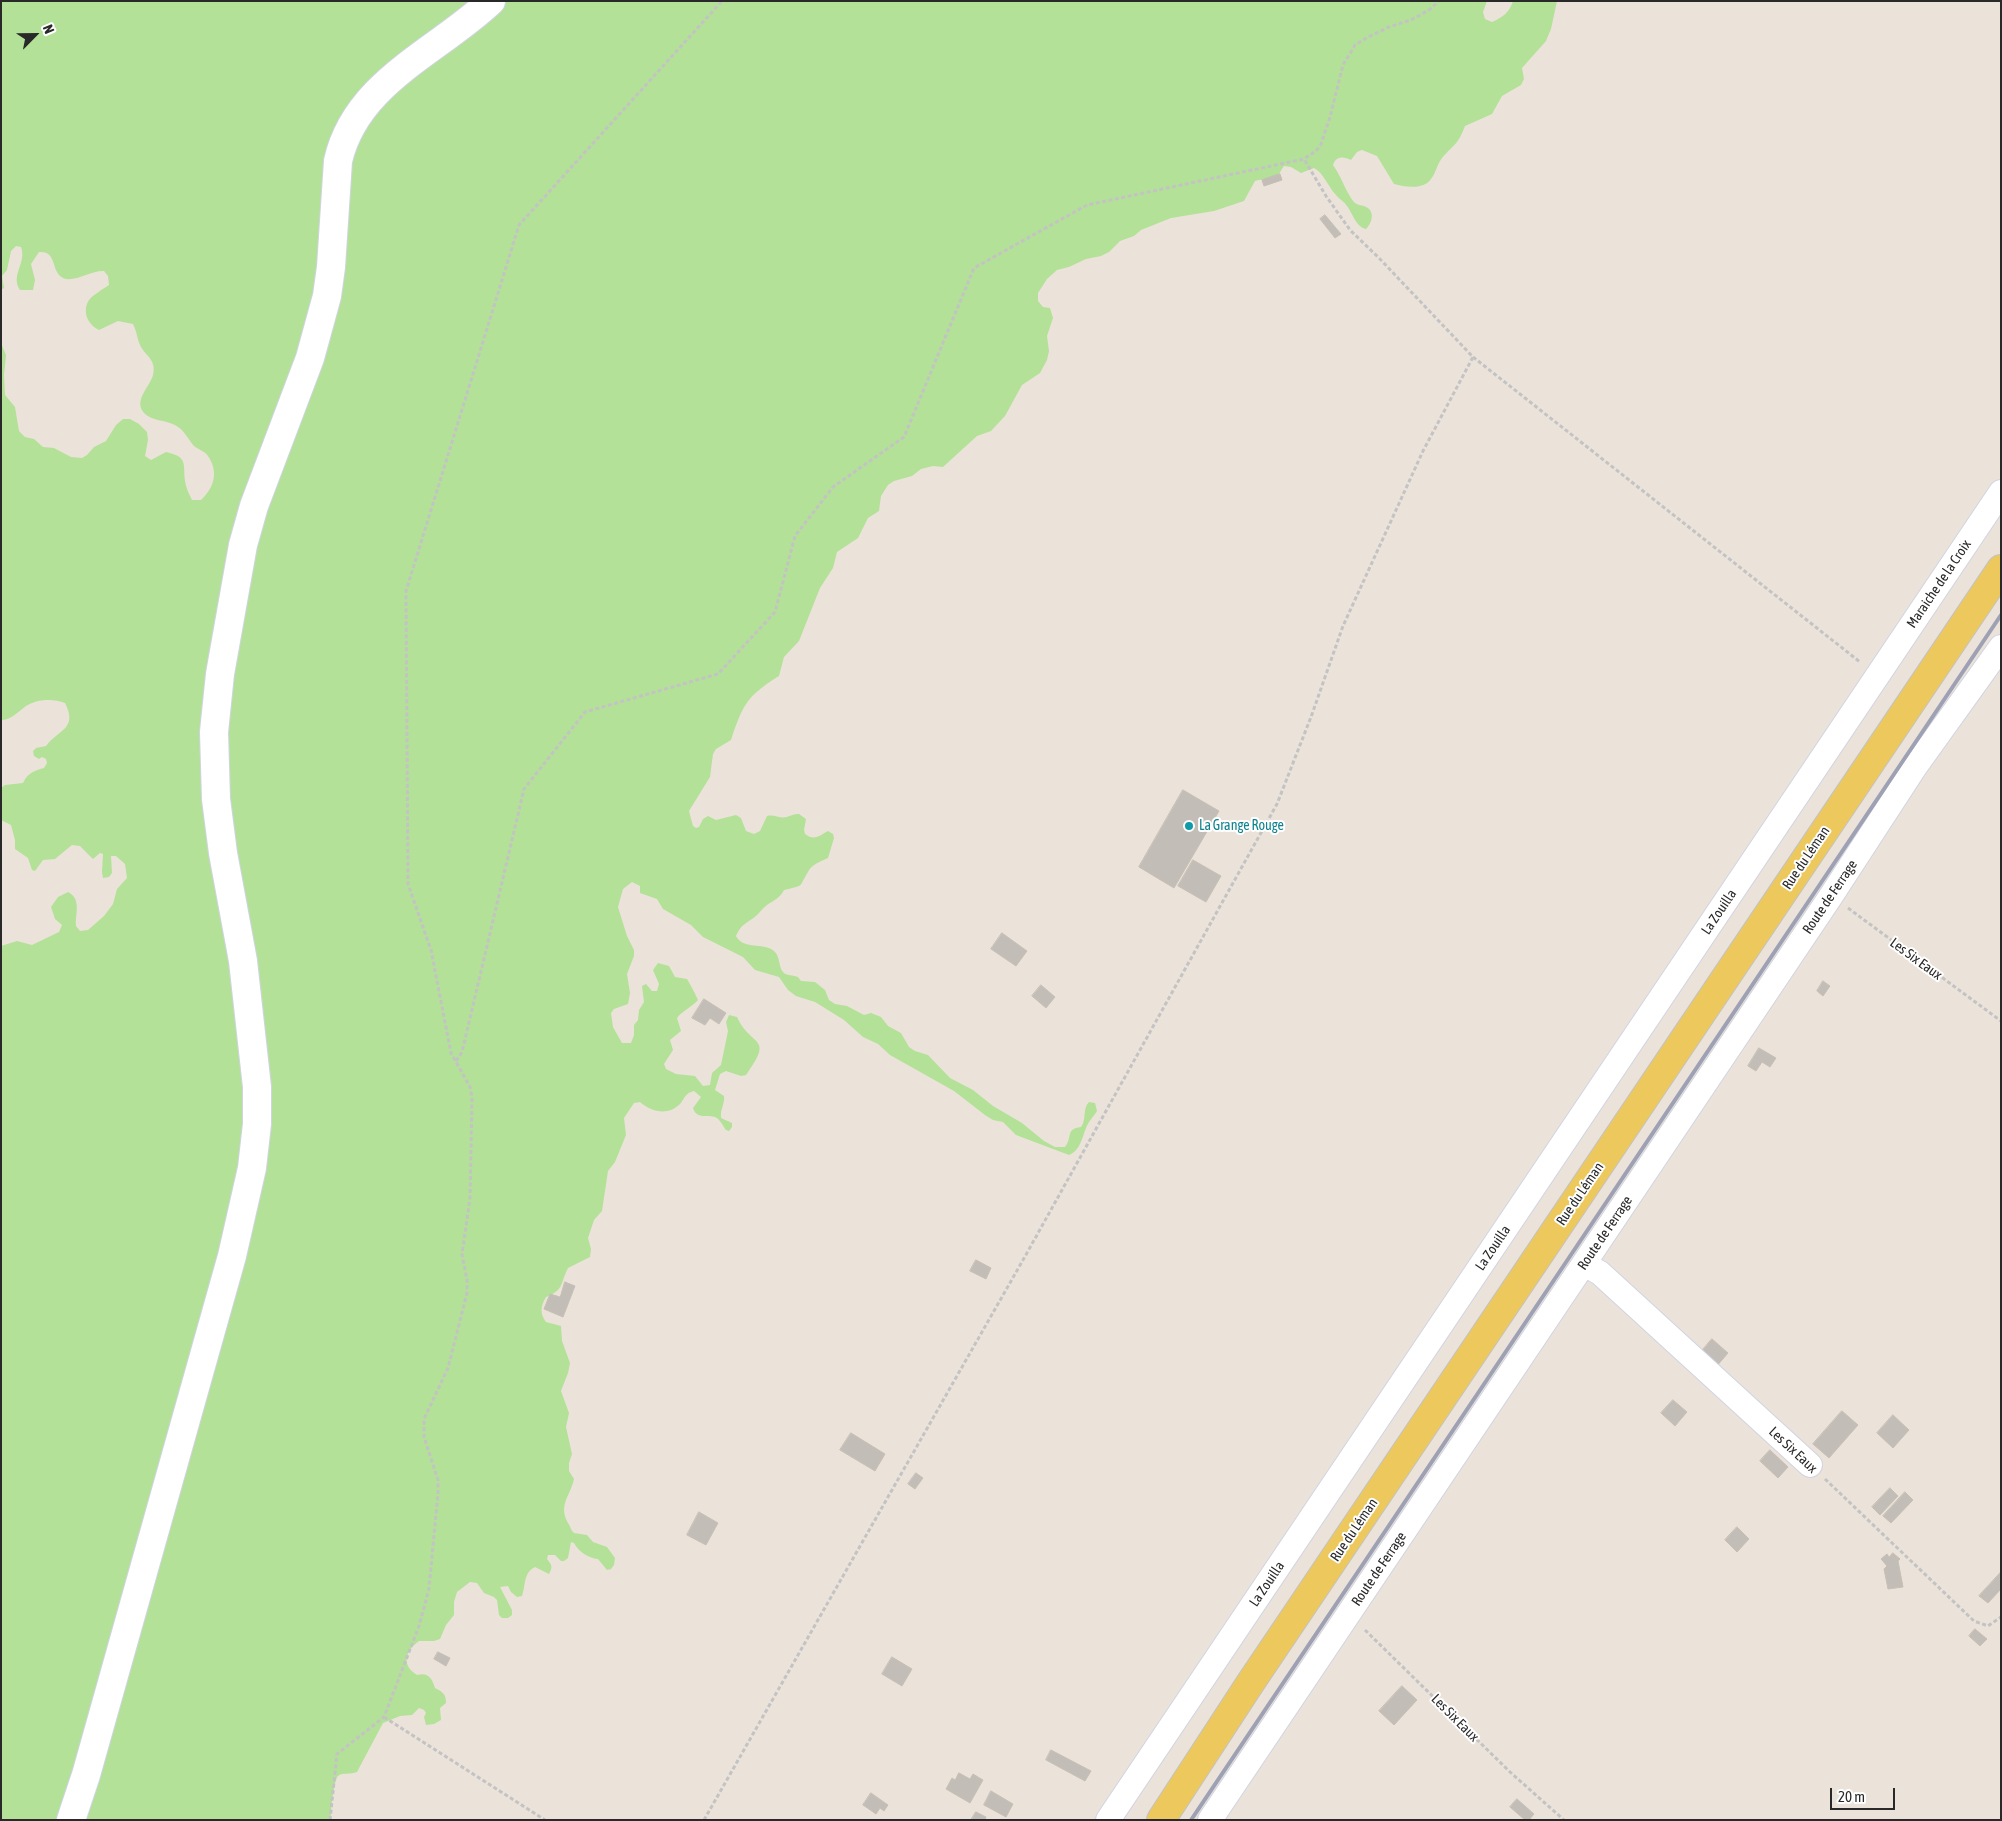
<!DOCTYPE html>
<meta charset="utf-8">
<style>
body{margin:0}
#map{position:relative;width:2002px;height:1821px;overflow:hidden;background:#ebe3da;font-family:"Asap Condensed",sans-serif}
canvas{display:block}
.frame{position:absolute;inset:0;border:2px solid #292929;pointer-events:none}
.north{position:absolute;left:10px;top:10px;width:50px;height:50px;-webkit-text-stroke:4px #fff;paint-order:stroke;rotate:67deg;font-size:14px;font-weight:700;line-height:20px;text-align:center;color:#292929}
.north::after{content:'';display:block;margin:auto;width:18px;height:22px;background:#292929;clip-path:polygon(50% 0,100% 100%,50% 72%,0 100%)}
.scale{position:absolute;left:1830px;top:1788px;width:65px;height:22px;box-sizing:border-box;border:2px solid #292929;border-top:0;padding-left:6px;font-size:15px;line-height:18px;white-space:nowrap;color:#292929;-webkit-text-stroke:4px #fff;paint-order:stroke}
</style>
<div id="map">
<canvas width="2002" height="1821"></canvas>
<div class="frame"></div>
<div class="north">N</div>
<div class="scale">20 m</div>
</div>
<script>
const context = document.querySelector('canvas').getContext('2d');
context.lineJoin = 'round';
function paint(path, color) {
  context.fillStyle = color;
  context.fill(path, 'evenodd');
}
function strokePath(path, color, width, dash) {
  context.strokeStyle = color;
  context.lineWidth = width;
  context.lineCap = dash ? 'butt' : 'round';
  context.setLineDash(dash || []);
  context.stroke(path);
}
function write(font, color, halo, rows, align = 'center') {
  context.font = font + ' "Asap Condensed",sans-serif';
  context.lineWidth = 4;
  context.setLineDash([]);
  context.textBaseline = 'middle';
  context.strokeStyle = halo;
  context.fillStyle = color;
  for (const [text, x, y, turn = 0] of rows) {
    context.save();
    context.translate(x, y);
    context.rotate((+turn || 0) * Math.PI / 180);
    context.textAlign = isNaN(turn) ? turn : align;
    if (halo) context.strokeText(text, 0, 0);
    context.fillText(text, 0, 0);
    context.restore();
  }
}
paint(new Path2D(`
 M1,1H1487L1483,12L1485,19L1492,22C1503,17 1509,13 1513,1H1557L1551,29L1546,41L1522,68L1524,79L1521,85L1502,96L1492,114L1465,126C1458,145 1454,144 1442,158C1437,164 1436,173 1431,179C1424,190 1405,187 1394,184L1377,156L1362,150L1357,152L1351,160C1343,156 1336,156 1333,165C1341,176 1345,190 1353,201C1357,207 1366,204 1370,210C1374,216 1371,224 1366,229C1356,227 1353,214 1347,206C1344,201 1339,199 1336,195C1328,187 1324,173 1314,168L1301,173L1291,167L1284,166L1275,180C1267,181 1262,178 1255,181L1244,201L1214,211L1171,218L1141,230L1134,236L1120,241L1109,252L1101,256L1086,259L1069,267L1057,270L1047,279L1038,293V301L1043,307L1050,308L1053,318L1047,336L1049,351L1047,360L1040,373L1022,385L1005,416L991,431L977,436L943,467L933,466L921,469L912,476L894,481L888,485L881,496L879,511L868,518L858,538L837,552L833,568L820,588L799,641L784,657L779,676C747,696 743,704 731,740L716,749L713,754L710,777L689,811L693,826L696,828L699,827L703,819L708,816L716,820L736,815L741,818L746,831L754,834L760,831L767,816C774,814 780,819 787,817C792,815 794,814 799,814L806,819L804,830L805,834C814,841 819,836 828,831L833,834L834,838L828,858C821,861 811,865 808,872C798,888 805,885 784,890C780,898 774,900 767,905C763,908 761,911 758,914C749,923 742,922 736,936C743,949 759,943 771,949C781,954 778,966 783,972C786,976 794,975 798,977L801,981L815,982L825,990L829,1000L835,1004L847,1006L864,1015L871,1013L881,1017L888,1026L901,1033L909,1047L915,1051L928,1055L950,1078L973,1090L993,1106L1022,1123L1044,1141L1055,1147H1065C1073,1137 1065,1129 1081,1127C1087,1119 1082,1109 1089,1102L1095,1103L1097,1111C1094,1116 1088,1122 1086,1128C1082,1138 1080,1151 1069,1155L1016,1135L1003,1122L993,1120L985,1115L954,1091L890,1055L878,1044L863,1037L844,1020L815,1002L796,996L788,990L779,977L755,970L743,957L703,937L691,925L663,909L657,899L640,893V886L632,882L623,889L618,907L627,936L634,950V956L627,974L630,993L628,1004L614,1009L611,1013L613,1027L622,1043H631L634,1035V1025L638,1020L639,1010L644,1002L642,986L646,984L652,991H657L659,984L653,970L658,963L669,966L675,977L687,979C689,982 697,997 698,1000C691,1008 683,1010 677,1018L681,1031L670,1040L673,1050L664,1064L666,1069L676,1074L695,1076L703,1086L710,1085L712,1073L721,1065L728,1031L726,1022L729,1015L737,1017C751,1048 775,1035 746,1075L741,1076L726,1071L720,1074L715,1090L724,1096C725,1104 720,1109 721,1118L732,1123V1127L729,1131L726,1130C723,1126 720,1119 715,1117C707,1114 697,1120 693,1108L701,1097L694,1091C685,1093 685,1098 680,1104C668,1116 651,1112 640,1102L634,1103L624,1118L626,1135L615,1162L608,1171L602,1211L594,1220L588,1238L591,1249L590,1257L568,1268C560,1284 564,1290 546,1297C540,1307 540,1314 546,1322L561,1326L562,1341L570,1363L568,1373L561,1391L569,1413L566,1427L572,1454L569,1463V1471L574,1479C570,1497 558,1505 568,1523C571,1527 570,1529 574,1533L587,1535L593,1542L607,1547L615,1558L614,1565L611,1569L607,1570L598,1559C588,1558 579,1552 574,1543L571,1542L568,1558L564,1561H561L555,1555H548L547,1559C552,1565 553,1567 549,1574L535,1567C523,1573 526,1585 522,1596L517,1597L511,1592L508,1586L500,1587L512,1610V1615L508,1618H502L499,1615L497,1600L494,1597L484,1593L477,1583L470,1582L457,1592L454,1602V1615L446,1625L440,1639L434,1641H419C405,1651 401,1665 417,1675C428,1672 432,1678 435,1688C443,1692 446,1694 446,1703L440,1708L441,1720L434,1724L426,1725L424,1717L426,1713L424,1710L419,1708L412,1715L400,1716L383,1723L357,1772C351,1775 342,1772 338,1776C334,1779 330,1814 331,1820H1V946L17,941L32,945L59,932L62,925L55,919L51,907L58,897L68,892C82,899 75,914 76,926L80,931L88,930L104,916L113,904L117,889L127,878L125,864L116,856H111L112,873L109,877L103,878L102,872L103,854L100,853L93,859L80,846L72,845L55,859L43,860L35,871L32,870L28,858L15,849V840L11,825L1,820V788L5,785L23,783C28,773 33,771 44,768L47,763L46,759L42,757L39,759L34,756L33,751L36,748L46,746C59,729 78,729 65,703C53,698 36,699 26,706C18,712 11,720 1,720V343L6,355L4,375L5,395L15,407L19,431L25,437L34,439L43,447L54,448L71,457L82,458L87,455L94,447L106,441L116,425L123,419H130L139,424L147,432L148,440L145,456L151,460L166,452C188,457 183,463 185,481C186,488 189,494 192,500H201C214,488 219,472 208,456C205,451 197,449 193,445C187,437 184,430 175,425C166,420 151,421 144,413C133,400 150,387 153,375C157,359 144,355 140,345C137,338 137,332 133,324L118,321L99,330C87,324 82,311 89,300C94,294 102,290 109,285L108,276L104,271C92,270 74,283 63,278C50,271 58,251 39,252L31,264L35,280L33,290H20C10,275 27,263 21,247L16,246L11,251L7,270L2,276L4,288L1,290Z`), '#b3e198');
const building = new Path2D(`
 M1280,174L1282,180L1264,186L1262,180Z
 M1325,215L1341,234L1335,238L1320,219Z
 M1183,790L1219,811L1174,888L1139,867Z
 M1193,860L1221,876L1206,902L1178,886Z
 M1002,933L1027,951L1016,966L991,949Z
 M1823,981L1830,986L1823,996L1817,991Z
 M1041,985L1055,997L1046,1008L1032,996Z
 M704,999L726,1013L719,1024L710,1018L705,1025L692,1018Z
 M1759,1048L1776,1058L1770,1067L1762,1062L1756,1071L1748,1066Z
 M976,1260L991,1268L986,1279L970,1271Z
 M565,1282L575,1286L563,1317L544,1309L550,1294L560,1297Z
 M1712,1339L1728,1353L1716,1367L1700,1353Z
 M1673,1400L1687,1412L1675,1426L1661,1413Z
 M1842,1411L1858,1425L1829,1458L1813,1444Z
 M1893,1415L1909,1430L1893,1448L1877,1433Z
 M851,1433L885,1454L875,1471L840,1450Z
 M1770,1450L1788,1467L1778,1478L1760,1461Z
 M916,1473L923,1478L915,1489L908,1484Z
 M1890,1488L1898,1496L1880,1515L1872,1507Z
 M1905,1492L1913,1500L1891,1523L1883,1516Z
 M699,1512L718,1523L706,1545L687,1535Z
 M1737,1527L1749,1539L1737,1552L1725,1540Z
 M1893,1553L1900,1559L1898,1561L1903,1587L1888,1589L1884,1569L1887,1566L1881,1559L1887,1554L1889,1557Z
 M2001,1572V1589L1988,1603L1979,1596Z
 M1975,1629L1987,1639L1980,1646L1969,1636Z
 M438,1652L450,1658L446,1666L434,1659Z
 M892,1657L912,1669L902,1686L882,1674Z
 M1402,1686L1417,1700L1394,1725L1379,1711Z
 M1051,1750L1091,1771L1085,1781L1046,1760Z
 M959,1773L970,1779L973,1774L983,1780L970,1803L946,1789L952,1778L955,1780Z
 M991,1791L1013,1804L1006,1817L984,1805Z
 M871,1793L888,1805L884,1811L880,1808L876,1814L863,1805Z
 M1517,1799L1534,1814L1529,1820H1525L1510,1807Z
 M976,1812L986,1817L985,1820H971Z`);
paint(building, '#c3bdb7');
strokePath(building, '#c6bfb4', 1);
const street = new Path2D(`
 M1584,1264L1600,1273L1810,1465
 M1108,1820L2001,492
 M1210,1820L1831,896L1915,767L2001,647`);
const secondary = new Path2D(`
 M71,1820L86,1775L232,1256L252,1168L257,1124V1087L243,961L223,853L216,799L214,732L220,674L243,545L254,506L310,358L327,296L331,267L338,161C356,82 437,52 491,1`);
const primary = new Path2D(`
 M1161,1820L1251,1682L2001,569`);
strokePath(street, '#d0d4e1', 26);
strokePath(secondary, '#d0d4e1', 30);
strokePath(primary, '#c3c3c3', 30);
strokePath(new Path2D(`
 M1473,357L1860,662
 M1848,908L2001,1021
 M456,1061L462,1052L524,789L585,712L718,674L775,612L795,536L833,487L904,437L974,268L1087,205L1304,159L1316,151L1321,144L1330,117L1343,65L1355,45L1368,37L1389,27L1411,20L1429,10L1439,1
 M1825,1479L1974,1621L1988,1626L2001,1617
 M1365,1630L1510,1772L1564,1820
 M384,1717L545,1820
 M330,1820L337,1754L384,1717L419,1626L425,1604L429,1588L438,1493V1480L424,1437V1419L448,1368L467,1293V1280L462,1254L470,1198L472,1098L470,1087L451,1053L431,950L408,884L406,591L519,225L722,1
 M704,1820L1023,1260L1277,804L1311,717L1343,626L1423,451L1473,357L1379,258L1350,230L1326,196L1304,159`), '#c3c3c3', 3, [4, 2.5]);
strokePath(street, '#fff', 24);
strokePath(secondary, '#fff', 28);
strokePath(primary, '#edc85d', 28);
strokePath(new Path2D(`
 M1191,1820L2001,615`), '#9ea1b3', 4);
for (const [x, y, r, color] of [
 [1189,826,5,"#0f9aa8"]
]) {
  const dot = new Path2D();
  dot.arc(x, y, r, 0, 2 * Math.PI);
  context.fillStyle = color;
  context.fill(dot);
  strokePath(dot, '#fff', 2);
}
write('14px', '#292929', '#fff', [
 ["Maraiche de la Croix",1939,584,-56],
 ["Rue du Léman",1806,858,-56],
 ["Route de Ferrage",1830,897,-56],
 ["La Zouilla",1719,912,-56],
 ["Les Six Eaux",1916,959,36],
 ["Rue du Léman",1580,1194,-56],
 ["Route de Ferrage",1605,1233,-56],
 ["La Zouilla",1493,1248,-56],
 ["Les Six Eaux",1793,1450,43],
 ["Rue du Léman",1354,1530,-56],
 ["Route de Ferrage",1379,1569,-56],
 ["La Zouilla",1267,1584,-56],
 ["Les Six Eaux",1455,1718,45]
]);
write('14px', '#0d838f', '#fff', [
 ["La Grange Rouge",1199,826]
], 'left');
</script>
